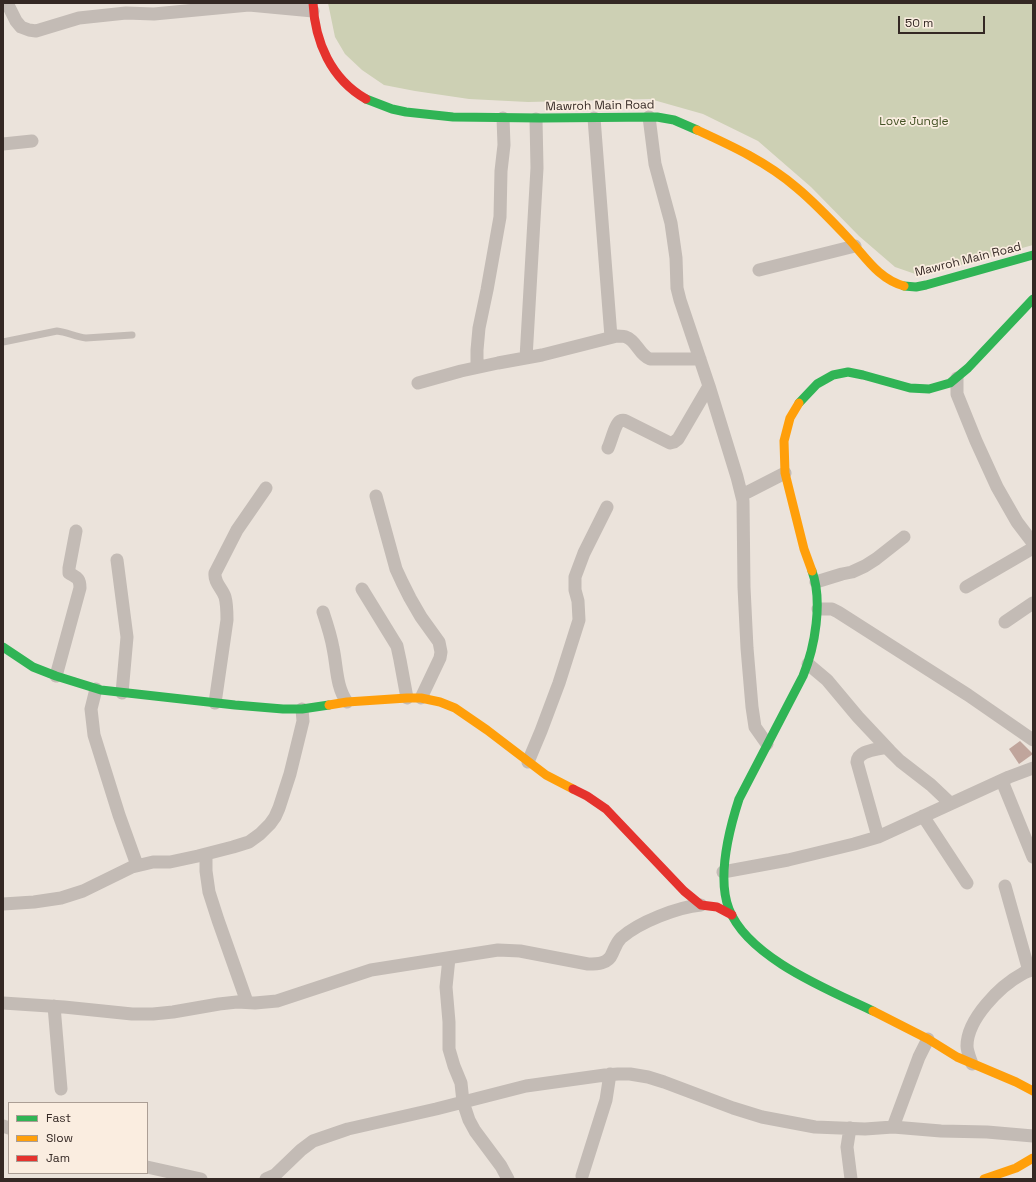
<!DOCTYPE html>
<style>
body{margin:0}
#map{position:relative;width:1036px;height:1182px;overflow:hidden;background:#ebe3db;font-family:"Space Grotesk",sans-serif}
canvas{display:block}
.frame{position:absolute;inset:0;border:4px solid #342824;pointer-events:none}
.legend{position:absolute;left:8px;top:1102px;width:140px;height:72px;box-sizing:border-box;background:#faede0;border:1px solid #ab9e95;margin:0;padding:5px 7px;list-style:none;font-size:12px;color:#342824}
.legend li{display:flex;align-items:center;gap:8px;height:20px}
.legend b{width:20px;border:1px solid #ab9e95}
.scale{position:absolute;left:898px;top:16px;width:87px;height:18px;box-sizing:border-box;border:2px solid #342824;border-top:0;padding-left:5px;font-size:12px;line-height:14px;white-space:nowrap;color:#342824;-webkit-text-stroke:3px #faede0;paint-order:stroke}
</style>
<div id="map">
<canvas width="1036" height="1182"></canvas>
<div class="frame"></div>
<ul class="legend">
<li><b style="height:5px;background:#30b455"></b>Fast</li>
<li><b style="height:5px;background:#ff9f0a"></b>Slow</li>
<li><b style="height:5px;background:#e5322d"></b>Jam</li>
</ul>
<div class="scale">50 m</div>
</div>
<script>
const context = document.querySelector('canvas').getContext('2d');
context.lineJoin = 'round';
function paint(path, color) {
  context.fillStyle = color;
  context.fill(path, 'evenodd');
}
function strokePath(path, color, width, dash) {
  context.strokeStyle = color;
  context.lineWidth = width;
  context.lineCap = dash ? 'butt' : 'round';
  context.setLineDash(dash || []);
  context.stroke(path);
}
function write(font, color, halo, rows, align = 'center') {
  context.font = font + ' "Space Grotesk",sans-serif';
  context.lineWidth = 3.5;
  context.setLineDash([]);
  context.textBaseline = 'middle';
  context.strokeStyle = halo;
  context.fillStyle = color;
  for (const [text, x, y, turn = 0] of rows) {
    context.save();
    context.translate(x, y);
    context.rotate((+turn || 0) * Math.PI / 180);
    context.textAlign = isNaN(turn) ? turn : align;
    if (halo) context.strokeText(text, 0, 0);
    context.fillText(text, 0, 0);
    context.restore();
  }
}
paint(new Path2D(`
 M328,3H1033V245L921,276L895,267L859,236L811,187L758,141L703,114L650,99L528,102L469,99L415,91L384,85L362,70L345,54L335,37Z`), '#cdd0b4');
paint(new Path2D(`
 M1020,741L1033,754L1019,764L1009,749Z`), '#c0a59c');
strokePath(new Path2D(`
 M3,342L57,331C67,332 76,337 86,338L132,335`), '#c3bbb5', 7);
strokePath(new Path2D(`
 M7,3L16,21L21,27L29,30L36,31L79,18L126,13L154,14L249,5L313,11
 M649,117L655,164L671,223L676,258L677,288L680,300L709,386L737,477L743,501L744,587L747,648L752,707L755,727L767,744
 M594,118L611,337
 M3,144L32,141
 M759,270L855,246
 M526,358L537,168L536,119
 M477,367V350L479,328L487,290L500,217L501,171L504,145L503,118
 M957,378V394L976,441L997,487L1017,522L1033,543
 M418,383L461,371L498,363L542,355L617,336C620,336 624,336 626,337C637,341 639,355 650,359H700
 M608,448C611,442 615,424 620,421C622,420 624,420 626,421L670,443L674,442L678,439L709,386
 M742,495L785,473
 M376,496L396,569L402,582L410,598L421,617L439,642L441,652L440,658L421,698
 M117,560L127,637L122,693
 M816,582L842,574L852,572L865,566L876,559L904,537
 M966,587L1033,548
 M362,589L397,646L400,660L407,698
 M818,609H832L838,612L968,695L1033,740
 M323,612C327,624 331,636 333,648C337,666 336,687 347,702
 M1005,622L1033,603
 M808,664L827,680L858,717L890,751L900,761L931,785L950,803
 M56,676L80,588C80,578 77,578 69,573V568L76,531
 M96,689L91,709L94,735L119,815L137,865
 M215,703L227,620C227,612 227,604 225,597C222,588 214,583 215,573L237,530L266,488
 M528,762L541,731L559,683L579,620L578,601L575,590V577L584,553L607,507
 M1002,781L1033,857
 M923,816L967,883
 M878,837L857,762C858,750 877,750 886,747
 M206,854V871L209,892L218,920L247,1002
 M723,872L788,860L854,844L878,837L1009,777L1033,768
 M1005,886L1029,971
 M3,904L34,902L61,898L83,891L132,867L153,862H170L198,856L233,847L249,842L260,834L270,824L275,817L279,808L290,774L303,721L302,709
 M449,958L446,987L449,1022V1049L454,1066L461,1083L463,1102L469,1120L475,1131L501,1166L508,1179
 M3,1003L64,1007L132,1014H153L173,1012L219,1004L237,1002L255,1003L277,1001L371,970L498,950L520,951L588,964C597,964 608,964 612,954C615,948 616,943 621,938C639,922 678,907 701,905
 M54,1006L61,1089
 M972,1064C970,1058 967,1051 967,1046C967,1019 1000,986 1022,974C1025,972 1029,971 1033,969
 M3,1126L9,1128
 M893,1127L919,1057L928,1039
 M850,1128L847,1147L851,1179
 M147,1167L201,1179
 M582,1176L606,1100L610,1074
 M266,1179L275,1175L301,1150L313,1141L348,1129L436,1109L526,1086L605,1075L618,1074H630L648,1077L664,1082L733,1108L762,1117L815,1127L865,1129L893,1127L941,1131L987,1132L1033,1136`), '#c3bbb5', 13);
strokePath(new Path2D(`
 M366,99L392,109L406,112L453,117L541,118L657,117L674,120L697,130
 M904,286L916,287L926,285L1033,255
 M799,403L817,384L833,375L848,372L863,375L910,388L929,389L950,383L968,368L1033,299
 M812,571C823,601 815,647 803,676L739,799C729,830 717,878 729,909C748,958 829,990 873,1011
 M3,647L33,667L56,676L101,690L235,705L283,709H302L329,705`), '#30b455', 9);
strokePath(new Path2D(`
 M697,130C732,146 767,162 797,188C815,203 831,220 847,237C865,256 878,279 904,286
 M799,403L790,418L784,441L785,473L804,549L812,571
 M329,705L347,702L407,698H421L440,702L455,708L487,730L546,775L573,789
 M873,1011L928,1039L957,1057L1016,1082L1033,1091
 M984,1179L1016,1168L1033,1158`), '#ff9f0a', 9);
strokePath(new Path2D(`
 M313,3C315,42 331,79 366,99
 M573,789L587,796L606,809L684,891L701,905L717,907L732,915`), '#e5322d', 9);
write('12px', '#342824', '#faede0', [
 ["Mawroh Main Road",600,106,-1],
 ["Mawroh Main Road",968,260,-14]
]);
write('12px', '#455326', '#faede0', [
 ["Love Jungle",914,122]
]);
</script>
